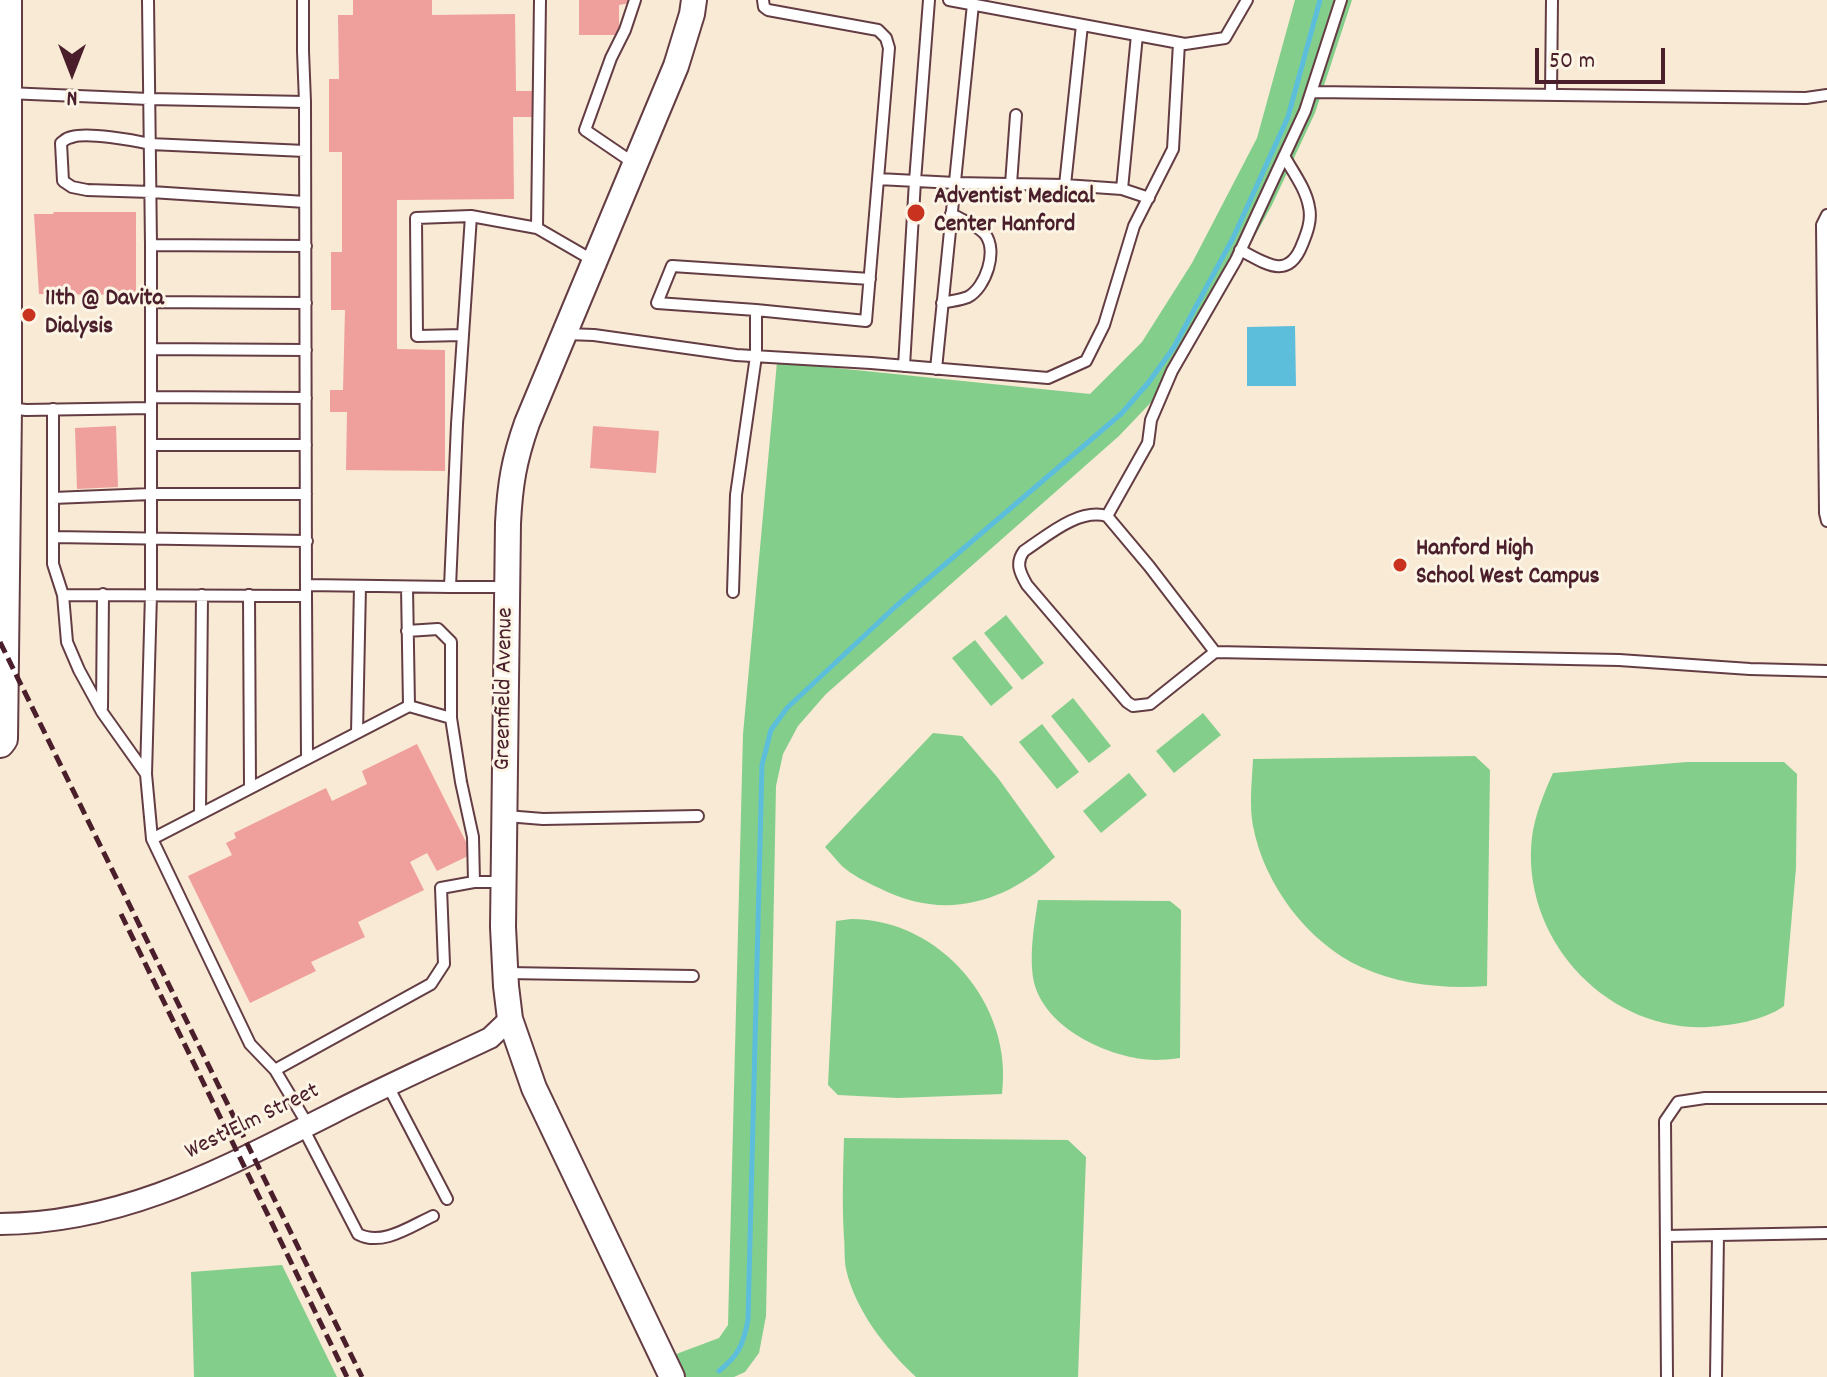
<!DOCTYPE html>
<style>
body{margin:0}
#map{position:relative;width:1827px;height:1377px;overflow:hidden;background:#f8ead4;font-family:Dekko,sans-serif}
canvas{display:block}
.north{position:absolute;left:32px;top:32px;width:80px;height:80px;-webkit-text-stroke:6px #fcf5e5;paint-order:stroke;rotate:180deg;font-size:22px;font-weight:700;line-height:32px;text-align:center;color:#4a1f2b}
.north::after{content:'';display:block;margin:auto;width:28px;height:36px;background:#4a1f2b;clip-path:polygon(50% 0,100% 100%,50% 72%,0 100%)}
.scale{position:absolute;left:1535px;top:48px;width:130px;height:36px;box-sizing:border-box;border:4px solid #4a1f2b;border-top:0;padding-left:10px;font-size:24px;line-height:28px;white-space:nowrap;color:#4a1f2b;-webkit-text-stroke:6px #fcf5e5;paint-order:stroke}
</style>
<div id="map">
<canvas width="1827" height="1377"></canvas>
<div class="north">N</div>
<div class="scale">50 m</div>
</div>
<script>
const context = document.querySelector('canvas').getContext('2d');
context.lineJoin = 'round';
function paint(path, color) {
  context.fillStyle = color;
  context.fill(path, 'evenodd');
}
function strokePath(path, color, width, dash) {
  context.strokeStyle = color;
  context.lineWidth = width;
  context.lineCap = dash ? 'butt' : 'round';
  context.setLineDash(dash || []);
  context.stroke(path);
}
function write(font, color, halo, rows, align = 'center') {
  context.font = font + ' Dekko,sans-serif';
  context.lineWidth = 6;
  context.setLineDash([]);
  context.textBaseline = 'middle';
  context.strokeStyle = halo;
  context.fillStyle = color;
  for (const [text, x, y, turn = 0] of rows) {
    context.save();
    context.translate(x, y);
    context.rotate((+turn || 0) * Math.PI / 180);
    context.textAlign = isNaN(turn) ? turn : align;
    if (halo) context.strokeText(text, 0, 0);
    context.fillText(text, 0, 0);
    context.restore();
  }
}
paint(new Path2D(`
 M1295,0H1352L1315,113L1272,205L1178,374L1119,436L826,694L798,726L783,754L776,786L766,1316L759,1353L745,1372L734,1377H672L663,1359L719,1338L728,1325L743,734L777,362L1090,394L1142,342L1192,263L1257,138Z
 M1006,615L1044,663L1022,680L984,633Z
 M975,640L1013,688L991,706L952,658Z
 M1073,698L1111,746L1089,763L1051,716Z
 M1203,713L1221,735L1174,773L1156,751Z
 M1042,724L1079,772L1057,789L1019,742Z
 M933,733L962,736L998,778L1055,857C1004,904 943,921 879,888C866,882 852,875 842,866C836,860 831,853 825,847Z
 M1475,756L1490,770L1487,986C1445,989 1400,985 1361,967C1307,942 1264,884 1253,826C1249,804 1252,781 1253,759Z
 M1687,762H1784L1797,774L1796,868L1784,1006C1763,1021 1733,1025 1708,1027C1606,1032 1520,938 1532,837C1535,815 1544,793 1553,773Z
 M1129,773L1147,795L1101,833L1083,811Z
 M1038,900L1170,901L1181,910L1180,1058C1172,1059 1163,1060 1155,1060C1112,1059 1049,1031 1035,986C1028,961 1034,926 1038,900Z
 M851,919C941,919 1014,1006 1002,1094L898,1098L838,1095L828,1085L836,921Z
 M844,1138L1068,1140L1086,1157L1078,1377H916C886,1349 855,1310 846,1269C844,1259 845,1248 844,1238C842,1204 843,1171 844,1138Z
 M282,1265L337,1377H194L191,1272Z`), '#84ce8c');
paint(new Path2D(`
 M1295,326L1296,386H1247V327Z`), '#5cbedb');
strokePath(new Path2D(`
 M719,1371C739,1355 743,1345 748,1320L762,765L771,730L787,708L895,607L1121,414L1149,382L1174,347L1233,238L1288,117L1320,0`), '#5cbedb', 5);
paint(new Path2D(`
 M353,0H432V15L515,14L516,91H533V117H513L514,199L397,200V349L445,350V471L346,470L347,412H330V390H343L345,310H331V252H342V152H329V79H339L338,15H353Z
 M579,0H630V3L619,5V35H579Z
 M54,212H136V295L39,294L34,214H53Z
 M116,426L118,487L77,489L75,428Z
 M593,426L659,431L656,473L590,468Z
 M417,744L472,854L437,871L427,853L410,862L424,890L358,922L365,937L311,962L316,971L250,1003L188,876L232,855L226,843L236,838L234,833L326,788L332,801L367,784L362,771Z`), '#ef9f9c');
const service = new Path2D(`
 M540,0L537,228L594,261
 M635,0L625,30L611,58L585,130L635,164
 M763,0L764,7L768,10L878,30L886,38L889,48L878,179
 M949,0L1185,44L1225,38L1247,0
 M1313,92L1806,98L1827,95
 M7,93L149,99L305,102
 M1551,95L1552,0
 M305,151L150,144C133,140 87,132 72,137C66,138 66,139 61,143L63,181L72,187L87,190L151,192L305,202
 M1011,184L1016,115
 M1065,185L1082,25
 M1122,189L1137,35
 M1827,215L1822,225L1825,513L1827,521
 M471,216L463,335L417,336L416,218L471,216L537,228
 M151,245L306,246
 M1240,250C1265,263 1288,281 1302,245C1307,233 1312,220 1309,207C1306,189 1293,172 1284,156
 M151,302L306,303
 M942,303C950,301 961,300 968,297C986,287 998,251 985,234C977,225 962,220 951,214
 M756,310L657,303L672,266L870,279
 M566,334L594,335L736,355L871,363L1048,378L1086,361L1104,325L1134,226L1173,149L1179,43
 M463,335L457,424L450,587H507
 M151,349L306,350
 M904,366L915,181L929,0
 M936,369L973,4
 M151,397L306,398
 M9,408L26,410L151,408
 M53,409V564L63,595L67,642L79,670L102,712L146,774L152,839L250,1044L275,1070
 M151,445H306
 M53,498L151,494H306
 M1107,516L1148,443L1151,420L1172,371L1236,260L1305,111L1341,0
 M53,537L307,541
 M306,585L450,587
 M407,587L409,706L451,718L461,782L473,837L474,882H503
 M733,592L736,495L756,356V310L866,321L878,179L955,183L1065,185L1122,189L1149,198
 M63,595L306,596L305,102L303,51V0
 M249,595L250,788
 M306,596L307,758
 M407,631L438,629L451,642V718
 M1215,652L1149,566L1107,516C1078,508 1047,536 1024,551C1015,563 1020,573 1027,585L1127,702L1133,706L1150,704L1215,652L1619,660L1750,669L1827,671
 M102,708L103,594
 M357,733L360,586
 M146,774L151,594V245L148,0
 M200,812L202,595
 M506,816L543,819L698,816
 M152,839L409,706
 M507,973L693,976
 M388,1086L447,1199
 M308,1125L275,1070L431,984L444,964L441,888L474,882
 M303,1128L358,1234C382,1247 411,1226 433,1216
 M1666,1236L1718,1235
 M1667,1377L1665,1121L1678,1102L1705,1098H1827
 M1716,1377L1718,1235L1827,1233`);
const minor = new Path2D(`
 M0,1224C125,1223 223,1168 331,1114C383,1087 437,1063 490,1038L510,1019`);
const tertiary = new Path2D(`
 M672,1377L534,1088L510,1019L506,986L503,927L508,523C510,484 514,460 527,423L676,66L692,14L694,0`);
const secondary = new Path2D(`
 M0,743L3,739L7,408V0`);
strokePath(service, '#643d44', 14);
strokePath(minor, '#643d44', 24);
strokePath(tertiary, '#643d44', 28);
strokePath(secondary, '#643d44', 32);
strokePath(service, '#fff', 10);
strokePath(minor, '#fff', 20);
strokePath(tertiary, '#fff', 24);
strokePath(secondary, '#fff', 28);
strokePath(new Path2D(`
 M0,642L362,1377
 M121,914L347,1377`), '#4a1f2b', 5, [12, 6]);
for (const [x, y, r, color] of [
 [916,213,10,"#c8321e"],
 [29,315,8,"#c8321e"],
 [1400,565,8,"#c8321e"]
]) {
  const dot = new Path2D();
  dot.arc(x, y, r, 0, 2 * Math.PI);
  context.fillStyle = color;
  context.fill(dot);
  strokePath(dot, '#fcf5e5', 3);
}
write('bold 24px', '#4a1f2b', '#fcf5e5', [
 ["Adventist Medical",934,199],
 ["Center Hanford",934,227],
 ["11th @ Davita",45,301],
 ["Dialysis",45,329],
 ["Hanford High",1416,551],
 ["School West Campus",1416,579]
], 'left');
write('24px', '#4a1f2b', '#fcf5e5', [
 ["Greenfield Avenue",506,689,-89],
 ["West Elm Street",253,1123,-26]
]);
</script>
